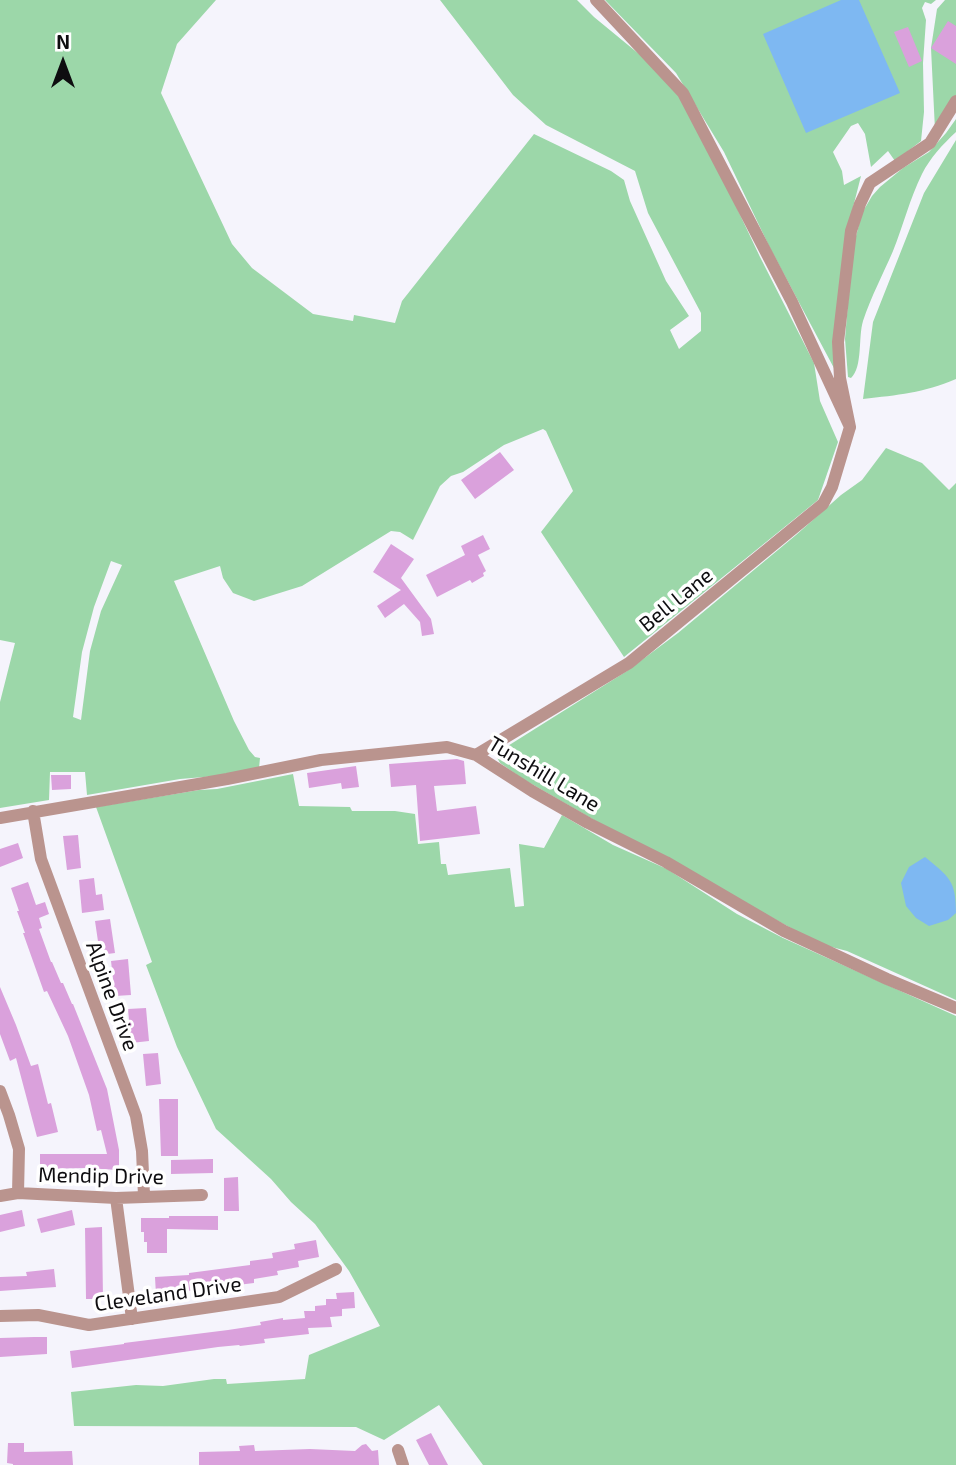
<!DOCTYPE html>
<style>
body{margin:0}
#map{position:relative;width:956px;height:1465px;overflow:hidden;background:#f5f4fc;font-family:"Exo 2",sans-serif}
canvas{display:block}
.north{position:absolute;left:28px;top:28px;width:70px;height:70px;-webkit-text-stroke:5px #fff;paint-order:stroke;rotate:0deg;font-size:19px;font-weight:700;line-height:28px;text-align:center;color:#0e0d10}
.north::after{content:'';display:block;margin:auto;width:24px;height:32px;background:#0e0d10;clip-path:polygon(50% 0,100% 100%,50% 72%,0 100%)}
</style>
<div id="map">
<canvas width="956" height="1465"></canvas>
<div class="north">N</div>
</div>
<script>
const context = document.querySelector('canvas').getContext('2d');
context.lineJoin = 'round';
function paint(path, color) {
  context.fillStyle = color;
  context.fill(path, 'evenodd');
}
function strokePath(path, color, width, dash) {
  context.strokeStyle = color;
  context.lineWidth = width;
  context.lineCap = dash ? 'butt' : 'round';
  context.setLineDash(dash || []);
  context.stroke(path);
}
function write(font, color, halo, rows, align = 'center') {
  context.font = font + ' "Exo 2",sans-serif';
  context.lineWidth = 7;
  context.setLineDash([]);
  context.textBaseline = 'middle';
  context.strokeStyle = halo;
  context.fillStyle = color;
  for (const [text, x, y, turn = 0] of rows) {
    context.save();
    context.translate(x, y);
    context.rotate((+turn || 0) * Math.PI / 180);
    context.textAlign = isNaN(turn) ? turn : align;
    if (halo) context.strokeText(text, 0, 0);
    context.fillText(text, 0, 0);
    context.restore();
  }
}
paint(new Path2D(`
 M0,0H216L177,44L161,93L232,244L252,268L313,314L353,321L354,315L395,323L402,301L534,134L611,171L624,180L630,201L666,281L689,316L670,330L679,349L701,331V313L648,213L635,171L546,125L513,95L440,0H577L594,17L656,68L677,92L697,124L760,257L814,363L820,401L838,442L818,500L624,657L541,532L573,491L546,431L543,429L504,445L463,472L451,476L440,486L413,540L400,532L391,531L302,586L254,601L233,593L223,578L220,566L174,581L234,721L249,750L255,757L260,758L259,768L216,776L180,779L87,795L85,772H50L49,800L0,808V702L15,643L0,640ZM111,561L122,565L101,611L90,651L81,720L73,717L82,652L94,607Z
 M605,0H936L931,4L925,2L922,8L926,20L923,63L924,112L921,141L895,161L888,151L871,167L865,134L858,123L851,126L833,152L842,171L844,185L861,176L847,231L835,370L770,248L724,152L676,73Z
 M945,0H956V95L935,130L931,48L937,9Z
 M956,119V132C943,144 930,158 922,174C910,198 903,226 893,251C883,274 871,297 863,321C858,337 863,367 851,378L848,377L845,339L848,303L855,240L862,213L872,196L880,187L903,168L929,152L946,133Z
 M956,140V379C923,393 898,395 863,399L873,322L924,193Z
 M886,448L922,463L949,490L956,483V1000L847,951L820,944L601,824L523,779L500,763L495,754L627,671L678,633L796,535L841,495L862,480Z
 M293,774L299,806L350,807L352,811H395L415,814L418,844L439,842L441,864H446L448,875L510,868L515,907L524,906L519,844L544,848L562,815L613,845L667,869L737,914L783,938L956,1016V1465H483L439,1405L384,1440L356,1427L74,1426L71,1392L136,1385L163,1386L214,1379H226L227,1384L305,1379L309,1355L380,1326L349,1271L315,1224L291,1202L271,1179L216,1129L177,1047L146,965L152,962L96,807L199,790L217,789Z`), '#9cd7a9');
paint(new Path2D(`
 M841,0H859L900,93L806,133L763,34Z
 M925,857C949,877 956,880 956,913L948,920L929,926L916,918L906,906L901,883L909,867Z`), '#7eb8f2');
paint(new Path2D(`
 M948,21L956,26V64L931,48Z
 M908,27L922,61L909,67L894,32Z
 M500,452L514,470L475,499L461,480Z
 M483,535L490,549L478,555L486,571L483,573L484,576L472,583L470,580L437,597L426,575L465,555L461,546Z
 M391,544L414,559L401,578L431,619L434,634L422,636L420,622L404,604L385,618L377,606L401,590L373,572Z
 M457,759L464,761L466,784L434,786L437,811L476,806L480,834L420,841L416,785L391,787L389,764Z
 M356,766L359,787L342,789L341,783L309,788L307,773Z
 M51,775H71V789L52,790Z
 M78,835L81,868L67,870L63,836Z
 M18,843L23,858L0,867V849Z
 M94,878L96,895L102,894L104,910L82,913L79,880Z
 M28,882L36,905L45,902L49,914L39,918L42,928L39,929L51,962H52L61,983H63L72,1004H73L107,1089L119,1150V1170L85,1168L40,1169V1154H107L101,1130L97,1131L89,1095L68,1036L47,991L44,992L23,933H25L17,911H19L11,888Z
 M110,919L115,953L100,955L95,921Z
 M128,959L131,995L115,996L111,961Z
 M0,987L16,1025L31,1066L38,1064L48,1104L51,1103L58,1132L37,1137L16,1058L10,1061L0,1034Z
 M146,1008L149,1041L131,1043L128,1009Z
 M158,1053L161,1084L146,1086L143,1054Z
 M159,1099H178V1156H161Z
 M213,1159V1173L171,1174V1160Z
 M238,1177L239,1211H224V1178Z
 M22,1210L25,1226L0,1232V1215Z
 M72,1210L75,1225L41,1233L37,1219Z
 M169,1216H218V1230L167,1229V1253H147V1242H144V1232H141V1218H169Z
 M102,1227L103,1299H86L85,1228Z
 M316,1240L319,1257L298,1261L299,1267L277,1271L278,1275L254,1279V1283L156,1295L155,1277L189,1275V1273L250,1265V1261L273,1258L272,1253L295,1249L294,1244Z
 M54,1269L56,1287L0,1291V1277L27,1276L26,1272Z
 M354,1292L355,1308L342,1309V1316L330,1317L332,1327L308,1328L309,1334L264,1339L265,1343L240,1346L239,1345L218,1347L72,1368L70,1351L124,1344V1343L228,1330L261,1325L260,1322L283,1318V1320L305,1318L304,1311H315V1306L326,1305V1299H337L336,1293Z
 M34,1337H47V1354L0,1357V1338Z
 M431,1433L448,1465H429L416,1440Z
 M8,1443H24V1452L72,1451L73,1465H13V1464L7,1463Z
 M366,1444L372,1451L378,1450L379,1465H199V1452L240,1451L239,1446L254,1445L255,1451L310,1449L355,1451L362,1445Z`), '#daa1dc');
strokePath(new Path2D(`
 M596,0L683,93L792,302L850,427L840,378L838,342L851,231L860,204L870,183L930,143L956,101
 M476,755L629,663L823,504L832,487L850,427
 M33,811L41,859L136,1116L142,1151L144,1196
 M0,818L227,779L321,760L447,747L476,755L532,791L588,823L666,862L784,931L887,979L956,1008
 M0,1091L9,1115L19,1149L18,1193
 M0,1196L18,1193L116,1198L202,1195
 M116,1198L132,1319
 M0,1316L38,1315L89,1325L279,1297L336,1269
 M398,1450L403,1465`), '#ba948e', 12);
write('21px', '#0e0d10', '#fff', [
 ["Bell Lane",676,600,-39],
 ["Tunshill Lane",544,774,31],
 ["Alpine Drive",112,996,70],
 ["Mendip Drive",101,1176,1],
 ["Cleveland Drive",168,1294,-8]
]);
</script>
